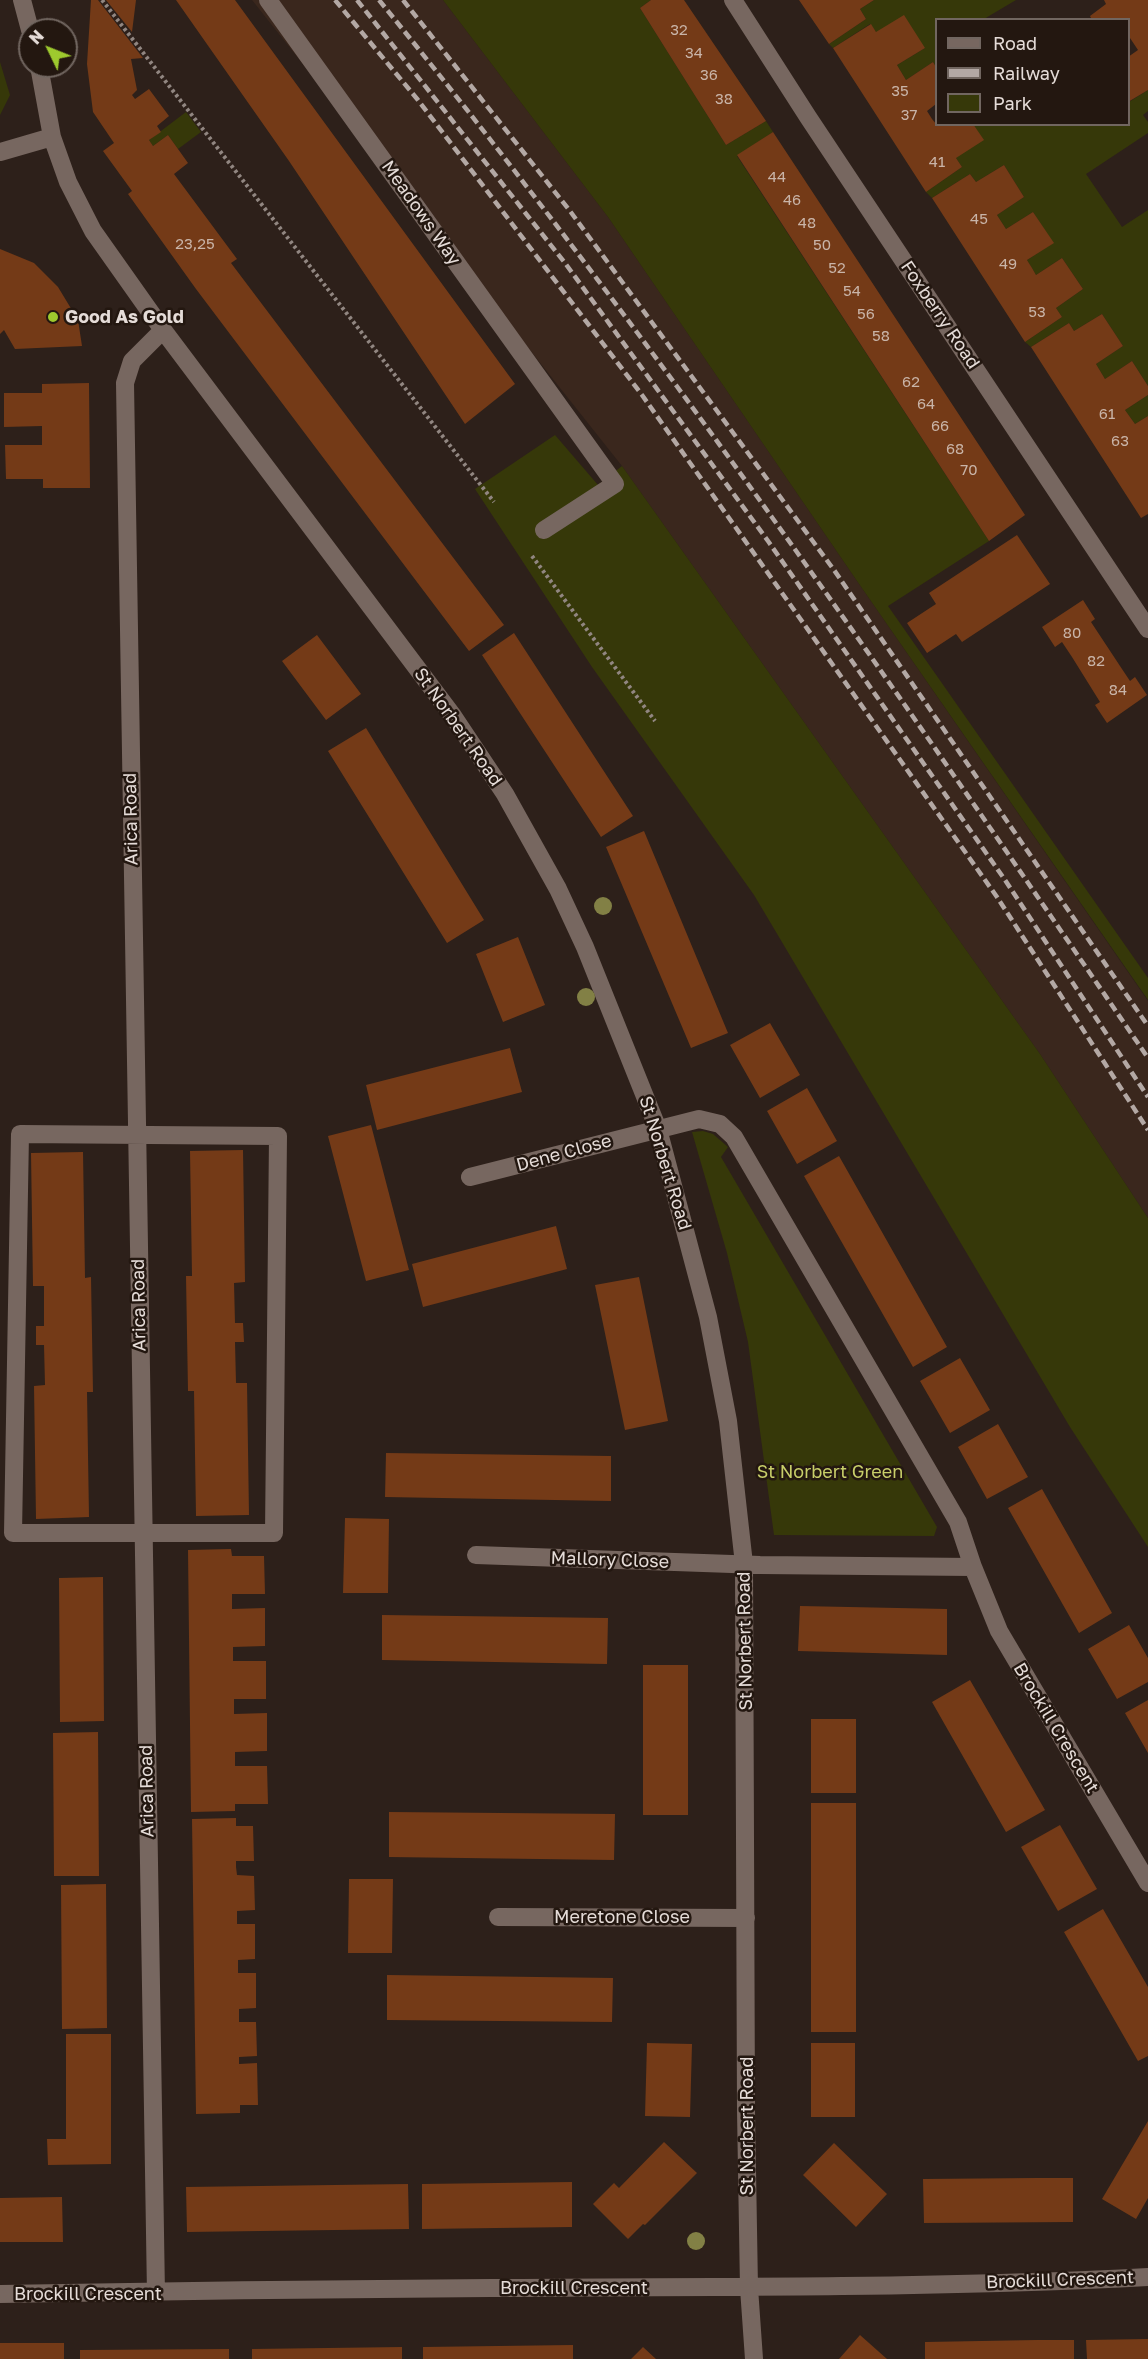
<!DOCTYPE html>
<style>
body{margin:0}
#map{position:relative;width:1148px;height:2359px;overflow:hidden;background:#2d201a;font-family:"Golos Text",sans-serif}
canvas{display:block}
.legend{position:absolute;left:935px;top:18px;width:195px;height:108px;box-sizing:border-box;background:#231710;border:2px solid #716660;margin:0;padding:8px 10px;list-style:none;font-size:18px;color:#e5dcd8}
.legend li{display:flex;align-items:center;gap:12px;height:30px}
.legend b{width:30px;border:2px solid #716660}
.north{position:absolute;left:18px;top:18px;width:60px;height:60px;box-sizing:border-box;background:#231710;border:2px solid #716660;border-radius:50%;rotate:313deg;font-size:16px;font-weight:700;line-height:24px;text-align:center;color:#e5dcd8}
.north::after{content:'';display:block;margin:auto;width:21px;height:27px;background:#9eca2e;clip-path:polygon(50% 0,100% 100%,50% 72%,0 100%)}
</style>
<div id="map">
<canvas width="1148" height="2359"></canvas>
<ul class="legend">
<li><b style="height:8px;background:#776760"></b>Road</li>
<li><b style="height:8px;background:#b3a8a4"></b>Railway</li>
<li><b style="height:16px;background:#363809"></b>Park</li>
</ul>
<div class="north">N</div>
</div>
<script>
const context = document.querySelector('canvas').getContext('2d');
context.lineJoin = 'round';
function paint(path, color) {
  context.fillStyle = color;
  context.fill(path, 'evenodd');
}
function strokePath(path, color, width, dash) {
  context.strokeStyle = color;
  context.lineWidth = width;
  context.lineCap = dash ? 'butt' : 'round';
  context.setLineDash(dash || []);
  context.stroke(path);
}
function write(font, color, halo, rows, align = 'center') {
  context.font = font + ' "Golos Text",sans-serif';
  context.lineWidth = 5;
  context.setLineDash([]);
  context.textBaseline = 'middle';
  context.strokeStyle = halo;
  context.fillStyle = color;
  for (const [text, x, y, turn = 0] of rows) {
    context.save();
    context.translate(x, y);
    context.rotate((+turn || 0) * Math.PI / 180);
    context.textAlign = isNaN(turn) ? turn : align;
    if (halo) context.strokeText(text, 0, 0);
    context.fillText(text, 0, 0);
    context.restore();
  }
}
paint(new Path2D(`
 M252,0H443L608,217L857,581L1148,1001V1218L1040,1054L622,466Z`), '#3a271d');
paint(new Path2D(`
 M443,0H651L640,8L726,145L766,121L773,132L737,156L989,541L888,606L1148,978V1000L857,581L608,217Z
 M874,0H1016L984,19L936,20V67L933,62L906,80L897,65L925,48L876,32L870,24L833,48L829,44L866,19L860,9Z
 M0,62L10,95L0,115Z
 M1148,90V111L1143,115L1148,122V133L1086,174L1122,227L1148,210V386L1132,361L1105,379L1096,364L1123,346L1102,314L1074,331L1069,323L1031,347L1025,342L1062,317L1056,308L1083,289L1062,258L1036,275L1027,260L1053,243L1033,212L1006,229L997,215L1024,197L1004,165L976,182L970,174L932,198L926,192L962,167L956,158L973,125L1128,124L1129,102Z
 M186,112L201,132L178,149L168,135L153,146L149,140Z
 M1148,395V416L1135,424L1125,410Z
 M555,435L598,485L622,466L1040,1054L1148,1218V1547L1070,1427L754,895L592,667L475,489Z
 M703,1131L713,1134L728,1147L721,1157L937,1527L934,1536L774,1535L748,1342L727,1253L692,1132Z`), '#363809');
paint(new Path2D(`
 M91,0H98L143,58L131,59L137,90L132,95L135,99L149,89L169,116L157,126L161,132L149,140L153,146L168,135L188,163L174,174L237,259L231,263L504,625L469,651L196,289L128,194L132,191L103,151L114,143L93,112L87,64Z
 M106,0H136L132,32Z
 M176,0H235L515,384L465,424L289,161Z
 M651,0H684L766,121L726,145L640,8Z
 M799,0H874L860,9L866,19L829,44Z
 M1104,0H1148V90L1128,102V57L1138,50L1128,35V20H1092L1090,16L1106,4Z
 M904,15L925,48L897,65L906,80L933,62L936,67V104L927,111L932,119L937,125L973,124L984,140L956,158L962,167L926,192L833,48L871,24L876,32Z
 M773,132L1025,515L989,541L737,155Z
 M1004,165L1024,197L997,215L1006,229L1033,212L1054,243L1027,260L1032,268L1036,275L1062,258L1083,289L1056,308L1062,317L1025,342L932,198L970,174L976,182Z
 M0,249L34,263L58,287L78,320L82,346L15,349L4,330L0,334Z
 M1102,314L1123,346L1096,364L1105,379L1132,361L1148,386V395L1125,410L1135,424L1148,416V514L1141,518L1031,347L1069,323L1074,331Z
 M89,383L90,488H43V479H6L5,445H42V426L4,427V393H42V384Z
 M1017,535L1050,584L962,642L956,634L927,653L907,623L936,604L929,593Z
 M1083,600L1095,619L1091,622L1120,666L1130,681L1135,677L1147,695L1107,723L1095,705L1100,702L1072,657L1062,642L1055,647L1042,627Z
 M514,633L633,816L601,837L482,655Z
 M317,635L361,694L326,720L282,661Z
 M366,728L484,920L447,943L328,751Z
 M644,831L728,1033L691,1048L606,847Z
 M518,937L545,1005L503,1022L476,954Z
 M770,1023L800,1075L760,1098L730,1045Z
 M510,1048L522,1092L377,1130L366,1085Z
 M807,1088L837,1141L797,1164L767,1111Z
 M371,1125L409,1270L366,1281L328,1136Z
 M243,1150L245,1282L234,1283L235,1323H243L244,1342H235L236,1383H247L249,1515L196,1516L194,1391H188L186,1276H192L190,1151Z
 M83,1152L85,1278L91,1277L93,1392H87L89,1517L36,1519L34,1386L45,1385L44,1345H36V1326H44V1286H33L31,1153Z
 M839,1156L947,1347L913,1367L804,1176Z
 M556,1226L567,1269L423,1307L412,1264Z
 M639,1277L668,1421L625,1430L595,1285Z
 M960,1358L990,1410L950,1433L920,1381Z
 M998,1424L1028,1477L987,1499L958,1447Z
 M386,1453L611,1456V1501L385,1497Z
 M1042,1489L1112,1613L1079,1633L1008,1508Z
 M345,1518L389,1519L388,1593H343Z
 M231,1549L232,1556H264L265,1594H232V1609L265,1608V1646L233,1647V1661H266V1699H234V1714L267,1713V1751L235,1752V1766H267L268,1804H235V1811L191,1812L188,1550Z
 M103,1577L104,1721L60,1722L59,1578Z
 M800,1606L947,1609V1655L798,1651Z
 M382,1615L608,1618L607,1664L382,1660Z
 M1129,1625L1148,1658V1682L1117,1699L1088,1649Z
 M643,1665H688V1815H643Z
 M970,1680L1045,1810L1006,1832L932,1702Z
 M1148,1700V1753L1125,1713Z
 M811,1719H856V1793H811Z
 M98,1732L99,1876H54L53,1733Z
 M811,1803H856V2032H811Z
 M389,1812L615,1814L614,1860L389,1857Z
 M236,1818V1826H253L254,1861H236V1867L237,1875L254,1876L255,1910L237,1911V1924H255V1959L238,1960V1973H256V2008L239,2009V2022H256L257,2056L239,2057V2064L257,2063L258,2105H240V2113L196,2114L192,1819Z
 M1060,1825L1097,1889L1058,1911L1021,1847Z
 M349,1879H393L392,1953H348Z
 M106,1884L107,2028L62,2029L61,1885Z
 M1103,1909L1148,1987V2056L1138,2061L1064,1932Z
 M387,1975L613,1978L612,2022L387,2020Z
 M66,2034H111V2164L48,2165L47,2139H66Z
 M647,2043L692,2044L690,2117L645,2116Z
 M811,2043H855V2117H811Z
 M1148,2121V2198L1136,2219L1102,2199Z
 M664,2142L697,2173L645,2225L643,2224L628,2239L593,2204L614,2183L619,2188Z
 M834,2143L887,2194L856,2227L803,2175Z
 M1035,2178H1073V2222L924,2223L923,2179Z
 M572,2182V2227L422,2229V2184Z
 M408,2184L409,2229L187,2232L186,2187Z
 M62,2197L63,2242H0V2198Z
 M860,2335L887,2359H839Z
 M1148,2339V2359H1087L1086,2340Z
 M1037,2340H1074V2359H925V2342Z
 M0,2343H64V2359H0Z
 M573,2345V2359H423V2347Z
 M402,2347V2359H252V2349Z
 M643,2347L656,2359H631Z
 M229,2349V2359H80V2350Z`), '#743a17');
strokePath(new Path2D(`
 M102,0L494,502
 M532,556L655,721`), '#918681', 4, [3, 3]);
strokePath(new Path2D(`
 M22,0L30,30
 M268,0L615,484L544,530
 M733,0L808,117L1148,629
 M39,66L52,137L68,182L93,231L163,330L453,716L505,794L558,889L585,947L658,1129L708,1317L728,1421L744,1564L746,2111L749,2288L754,2359
 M0,152L52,137
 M20,1134L278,1136L274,1533H13Z
 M470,1177L699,1119L720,1124L734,1137L958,1522L973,1567L760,1565L476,1555
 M973,1567L999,1631L1148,1883
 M498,1917L746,1918
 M156,2293L125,383L132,361L163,330
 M0,2294C163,2291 327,2289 490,2288C710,2286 929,2289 1148,2277`), '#776760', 18);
strokePath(new Path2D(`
 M335,0L418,100L642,395L997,897L1148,1130
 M357,0L565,263L768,541L1005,880L1148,1097
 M379,0C655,339 902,698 1148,1058
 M403,0L570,211L834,570L1148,1026`), '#b3a8a4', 4.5, [9, 4.5]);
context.fillStyle = '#828045';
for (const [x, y] of [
 [603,906],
 [586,997],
 [696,2241]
]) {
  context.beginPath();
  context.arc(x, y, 9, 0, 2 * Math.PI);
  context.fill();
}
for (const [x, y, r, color] of [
 [53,317,6,"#9eca2e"]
]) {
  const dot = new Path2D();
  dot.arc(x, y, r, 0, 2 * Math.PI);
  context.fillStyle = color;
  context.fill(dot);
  strokePath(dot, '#231710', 2);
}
write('15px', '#c9b4a8', null, [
 ["32",679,30],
 ["34",694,53],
 ["36",709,75],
 ["35",900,91],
 ["38",724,99],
 ["37",909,115],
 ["41",937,162],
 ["44",777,177],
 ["46",792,200],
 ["45",979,219],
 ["48",807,223],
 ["23,25",195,244],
 ["50",822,245],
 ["49",1008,264],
 ["52",837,268],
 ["54",852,291],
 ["53",1037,312],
 ["56",866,314],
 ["58",881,336],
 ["62",911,382],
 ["64",926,404],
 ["61",1107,414],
 ["66",940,426],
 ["63",1120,441],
 ["68",955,449],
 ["70",969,470],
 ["80",1072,633],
 ["82",1096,661],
 ["84",1118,690]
]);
write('18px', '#e5dcd8', '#231710', [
 ["Meadows Way",421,213,55],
 ["Foxberry Road",940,315,56],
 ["St Norbert Road",458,727,55],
 ["Arica Road",131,819,-91],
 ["Dene Close",564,1153,-15],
 ["St Norbert Road",665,1163,73],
 ["Arica Road",139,1305,-91],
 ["Mallory Close",610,1560,2],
 ["St Norbert Road",745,1641,-91],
 ["Brockill Crescent",1056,1728,59],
 ["Arica Road",147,1791,-91],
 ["Meretone Close",622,1917],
 ["St Norbert Road",747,2126,-90],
 ["Brockill Crescent",1060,2280,-2],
 ["Brockill Crescent",574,2288],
 ["Brockill Crescent",88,2294]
]);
write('bold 18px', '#e5dcd8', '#231710', [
 ["Good As Gold",65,317]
], 'left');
write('18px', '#c8ce69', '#231710', [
 ["St Norbert Green",830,1472]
]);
</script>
